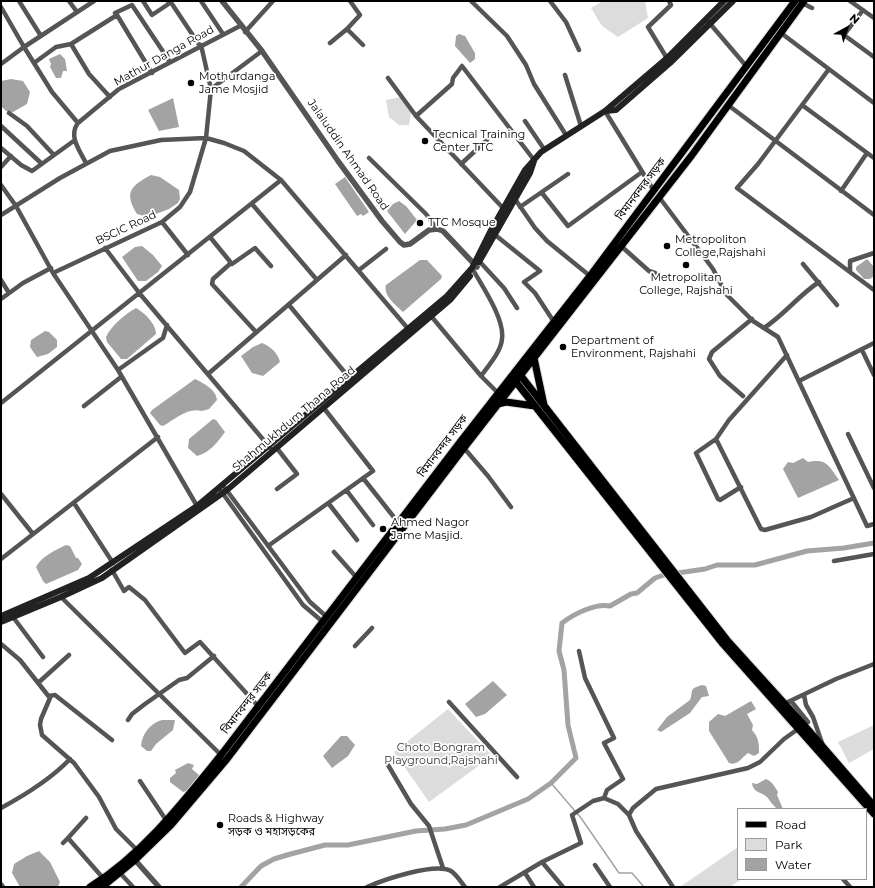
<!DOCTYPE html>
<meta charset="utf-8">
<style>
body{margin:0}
#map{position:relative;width:875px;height:888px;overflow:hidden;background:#fff;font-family:Montserrat,sans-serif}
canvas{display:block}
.frame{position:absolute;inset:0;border:2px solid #000;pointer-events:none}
.legend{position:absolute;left:737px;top:808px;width:130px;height:72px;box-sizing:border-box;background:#fff;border:1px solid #999;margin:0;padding:5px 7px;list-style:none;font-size:12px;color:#000}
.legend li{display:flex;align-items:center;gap:8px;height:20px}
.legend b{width:20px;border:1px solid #999}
.north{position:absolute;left:827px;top:8px;width:40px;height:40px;-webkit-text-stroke:3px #fff;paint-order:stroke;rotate:40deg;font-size:11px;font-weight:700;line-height:16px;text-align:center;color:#000}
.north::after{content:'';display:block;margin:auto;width:14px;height:18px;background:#000;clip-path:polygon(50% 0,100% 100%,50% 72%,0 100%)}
</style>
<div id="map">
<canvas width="875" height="888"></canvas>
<div class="frame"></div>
<ul class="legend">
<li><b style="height:5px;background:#000"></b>Road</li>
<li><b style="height:11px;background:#dcdcdc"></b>Park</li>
<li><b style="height:11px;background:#a3a3a3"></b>Water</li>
</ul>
<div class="north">N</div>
</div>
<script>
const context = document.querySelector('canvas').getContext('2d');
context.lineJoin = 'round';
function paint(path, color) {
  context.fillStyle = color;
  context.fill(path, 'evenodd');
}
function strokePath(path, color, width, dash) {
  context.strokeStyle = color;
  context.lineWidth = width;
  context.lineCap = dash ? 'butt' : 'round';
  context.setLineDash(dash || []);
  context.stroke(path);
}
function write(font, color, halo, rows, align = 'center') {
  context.font = font + ' Montserrat,"Noto Sans Bengali",sans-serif';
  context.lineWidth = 3.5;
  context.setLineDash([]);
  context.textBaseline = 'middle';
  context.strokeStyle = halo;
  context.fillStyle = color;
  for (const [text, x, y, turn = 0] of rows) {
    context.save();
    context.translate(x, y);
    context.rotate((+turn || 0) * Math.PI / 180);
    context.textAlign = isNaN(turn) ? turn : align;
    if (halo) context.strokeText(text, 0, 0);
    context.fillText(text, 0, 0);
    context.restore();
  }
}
paint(new Path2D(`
 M603,1H645L648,18L618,37L602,26L591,8Z
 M401,97L411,113L409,125H399L389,117L386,100Z
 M448,709L492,756L429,802L394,752Z
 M874,725V749L849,763L838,742Z
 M738,847V879H742L730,887H680Z`), '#dcdcdc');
paint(new Path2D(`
 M459,34L465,36L475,53V59L470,63L455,46L456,36Z
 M60,54L65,59L67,71H63L61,78H56L50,67L51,64L49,59Z
 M11,79L23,81L30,92L27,104L13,112L6,111L1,106V81Z
 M173,98L179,127L159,131L148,110Z
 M151,175L160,177L179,190L180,199L178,203L169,209L148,217L137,214C124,193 130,186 151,175Z
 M345,177L369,212L363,216L361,214L357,216L335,184Z
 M399,201L406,206L417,220L405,234L387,211L393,204Z
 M142,246L153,255L162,266L158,272L146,281H138L122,257L135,247Z
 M867,259L874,267V276L870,279H864L856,270V267Z
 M420,260H427L442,276L441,279L403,312C396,305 383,296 386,285Z
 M136,308C145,313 156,324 156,334L127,359H121L107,342L106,337C111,326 125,314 136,308Z
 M45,331L49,332L57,340V347L48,354L37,357L30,347L31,340Z
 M262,343C270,346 278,353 280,362L263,376L252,373L241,356L253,347Z
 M195,379C203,383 216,389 217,400L209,409L202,411C188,407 175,419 163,426L160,425L150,413L152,410Z
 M213,419L216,420L225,432C218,442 209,453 197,456L188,448L189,439Z
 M803,458L808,462C827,458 829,466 839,480L798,498L783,469L788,462L793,463Z
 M66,545L70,546L76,558H78L82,564L78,570L46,584L43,581L36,567C41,557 55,550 66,545Z
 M493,681L507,695L485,714L476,717L465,704Z
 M702,685L706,686L709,696L702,697L690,713L661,732L657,730L667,717L690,700C694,690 688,689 702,685Z
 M751,701L756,709L747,714L753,725L752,730C759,738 759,743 759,753L754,756L748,753C741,758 738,766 729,763L709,731V722L718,714L725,716Z
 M162,720H175L173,730L156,744L151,751H147L141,746C142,734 150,723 162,720Z
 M341,736H347L355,745L348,756L332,768L323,756Z
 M188,763L194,765L192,769L200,776L187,791L183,792L170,782V778L176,773L175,770Z
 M766,779C772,781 775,787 778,792L777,795L783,809L776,808C773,805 770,801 767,797C762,792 753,793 752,783L757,784Z
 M39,851L50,862L60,882L58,887H20L12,873L14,864L27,856Z`), '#a3a3a3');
strokePath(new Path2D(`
 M551,783L581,818L619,873H632L644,887`), '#a3a3a3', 1.5);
strokePath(new Path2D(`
 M241,887L261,866L274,859L287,855L325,845H348L416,831L445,829L466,825L528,799L551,783L576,758L568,725L564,670L559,651L562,623C574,614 595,603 610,606L631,594L637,593L655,578L664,575L705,569L717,565H755L807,551L844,548L874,543`), '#a3a3a3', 5);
const primary = new Path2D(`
 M534,358L544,405
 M521,376L727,640L804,725L874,806
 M516,382L723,644L874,814
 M498,404L506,402L535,406
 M90,887C143,854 183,802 221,755L460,442L590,276L795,1
 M102,887L135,860L171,825L227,759L464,448L692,155L804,1`);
strokePath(primary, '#dbdbdb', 9);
strokePath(new Path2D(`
 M19,1L41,36
 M69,1L77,12
 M143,1L152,15L170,3
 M168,1L172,4L200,46
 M201,1L223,34
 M471,1L507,36L526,65L534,84L566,135
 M550,1L566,22L579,50
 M850,1L874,18
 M802,3L812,8
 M1,7L24,47L1,64
 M863,10L844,35L874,57
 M117,15L115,13L132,5L170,62
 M706,19L747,67
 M347,29L363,45
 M245,32L273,1
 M781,33L874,103
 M330,43L347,29L360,15L350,1
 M668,60L648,27L671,5L669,1
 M34,63L56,47L71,44
 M829,69L758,164L737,188L874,290
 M565,75L581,126
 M388,78L416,116L503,208
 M211,89L262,51
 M110,97L89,74L71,44L117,15L152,73
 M728,105L874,215
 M802,105L874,158
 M605,111L654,191
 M9,113L27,126L53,154
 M416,116L452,84L453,78L462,66L534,160
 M525,121L544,149
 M78,123L52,92L24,47L94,1
 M1,126L41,163
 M1,148L21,165L32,171L75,140
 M369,158L426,214L437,229
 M86,163C80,151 68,136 78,123L119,89L240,26
 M461,164L487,140
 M1,167L11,156
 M1,185L16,206L53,273L118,370L197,506
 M841,191L867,153
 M542,193L568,226L642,172
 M659,197L713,269L726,294L753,321L778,337L867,526L874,524
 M515,199L535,228L547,241L590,276
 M252,204L317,280
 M520,207L568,174
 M1,215L60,178L110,151L161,140L206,138L224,143L244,151L281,180L410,331
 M162,222L188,255
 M494,234L540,271L524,282L535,293L554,322
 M210,237L232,264L255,248L271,266
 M621,246L649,271L655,273
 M105,248L140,294L272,450
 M480,262L504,288L517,308
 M231,263L213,279L212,284L256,332
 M803,264L837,305
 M472,268C482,286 505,319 502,339C501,352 488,366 481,376L498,393
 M359,270L386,249
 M850,271V261L874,253
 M53,273L162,222L180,207L190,192L206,138L211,89L201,45
 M1,280L9,293
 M1,299L23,283L51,268
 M289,305L351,380
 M431,316L481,376
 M764,328C784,315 799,295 819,282
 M862,350L874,375
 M118,370L163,338L167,325
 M208,374L346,255
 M799,381L874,343
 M743,396L720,376L709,359L712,352L752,319
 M1,403L281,180
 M84,406L121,377
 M848,434L874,488
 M716,439L729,420L787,355
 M276,447L297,474L277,489
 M464,448L488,476L511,507
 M363,478L393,516
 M741,487L720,500L718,499L696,453L716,439L761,529L765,530L811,517L854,498
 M225,488L310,602L327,617
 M221,491L303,605L323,622
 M347,491L373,525
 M1,494L33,534
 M74,503L113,563
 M329,504L357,540
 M268,546L373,471L323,407
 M334,552L357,578
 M1,559L158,437
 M834,561L874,554
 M112,570L124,591L129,587L145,600L185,653L200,642L258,706
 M61,597L221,755
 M13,617L43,657
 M1,644L20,660L50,698L41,719L40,725L42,735L74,763L99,797L116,829L137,850
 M355,646L372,628
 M579,651L585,678L614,738L604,743L623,779L607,790L604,798
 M38,683L69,655
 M804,695L806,705L813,717L822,743
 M49,696L55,695L112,740
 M449,702L517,777
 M788,702L836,679L874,664
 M128,720L132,714L145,704L179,680L187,678L214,656
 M388,765L411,804L429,826L443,868
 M140,781L166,820
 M1,808C25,795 51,779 70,759
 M629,815L636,831L673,887
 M68,838L86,818
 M63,843L68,838L103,878
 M542,862L563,887
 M595,865L610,887
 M120,873L133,887
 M525,873L534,887
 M843,879L850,887
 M1,884L3,887
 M367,887C383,880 435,862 451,871C456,874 461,882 465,887
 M500,887L542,862L581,843L572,815L593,801L604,798L618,804L629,815L633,808L656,789L748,768L760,762L784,739L808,722L791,701`), '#555', 4.5);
strokePath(new Path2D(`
 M222,1L262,51L338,161L382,221L400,242L404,245L410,244L429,230L437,229L443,231L477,267
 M135,860L159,887`), '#555', 5.5);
strokePath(new Path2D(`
 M605,111L616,110L670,63L733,1
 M479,262L530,173L534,161
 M1,616L89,578L197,506L447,296L472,268L490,232L525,170L541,152L605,111L667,58L724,1
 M1,622L61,597L102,578L227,490L450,300L470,276`), '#222', 6);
strokePath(primary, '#000', 7);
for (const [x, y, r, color] of [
 [191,83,4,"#000"],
 [425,141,4,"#000"],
 [420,223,4,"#000"],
 [667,246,4,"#000"],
 [686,265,4,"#000"],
 [563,347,4,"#000"],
 [383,529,4,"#000"],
 [220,825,4,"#000"]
]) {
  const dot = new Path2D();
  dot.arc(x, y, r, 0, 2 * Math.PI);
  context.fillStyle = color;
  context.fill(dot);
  strokePath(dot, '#fff', 1.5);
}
write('11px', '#000', '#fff', [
 ["Mathur Danga Road",164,56,-29],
 ["Jalaluddin Ahmad Road",348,155,55],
 ["বিমানবন্দর সড়ক",641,189,-53],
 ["BSCIC Road",126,228,-25],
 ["Shahmukhdum Thana Road",294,419,-40],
 ["বিমানবন্দর সড়ক",443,446,-53],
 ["বিমানবন্দর সড়ক",247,703,-52]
]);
write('11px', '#000', '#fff', [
 ["Mothurdanga",199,77],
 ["Jame Mosjid",199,90],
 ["Tecnical Training",433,135],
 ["Center TTC",433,148],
 ["TTC Mosque",428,223],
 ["Metropoliton",675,240],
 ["College,Rajshahi",675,253],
 ["Metropolitan",686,278,"center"],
 ["College, Rajshahi",686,291,"center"],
 ["Department of",571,341],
 ["Environment, Rajshahi",571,354],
 ["Ahmed Nagor",391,523],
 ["Jame Masjid.",391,536],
 ["Roads & Highway",228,819],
 ["সড়ক ও মহাসড়কের",228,832]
], 'left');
write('11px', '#333', '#fff', [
 ["Choto Bongram",441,748],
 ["Playground,Rajshahi",441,761]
]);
</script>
